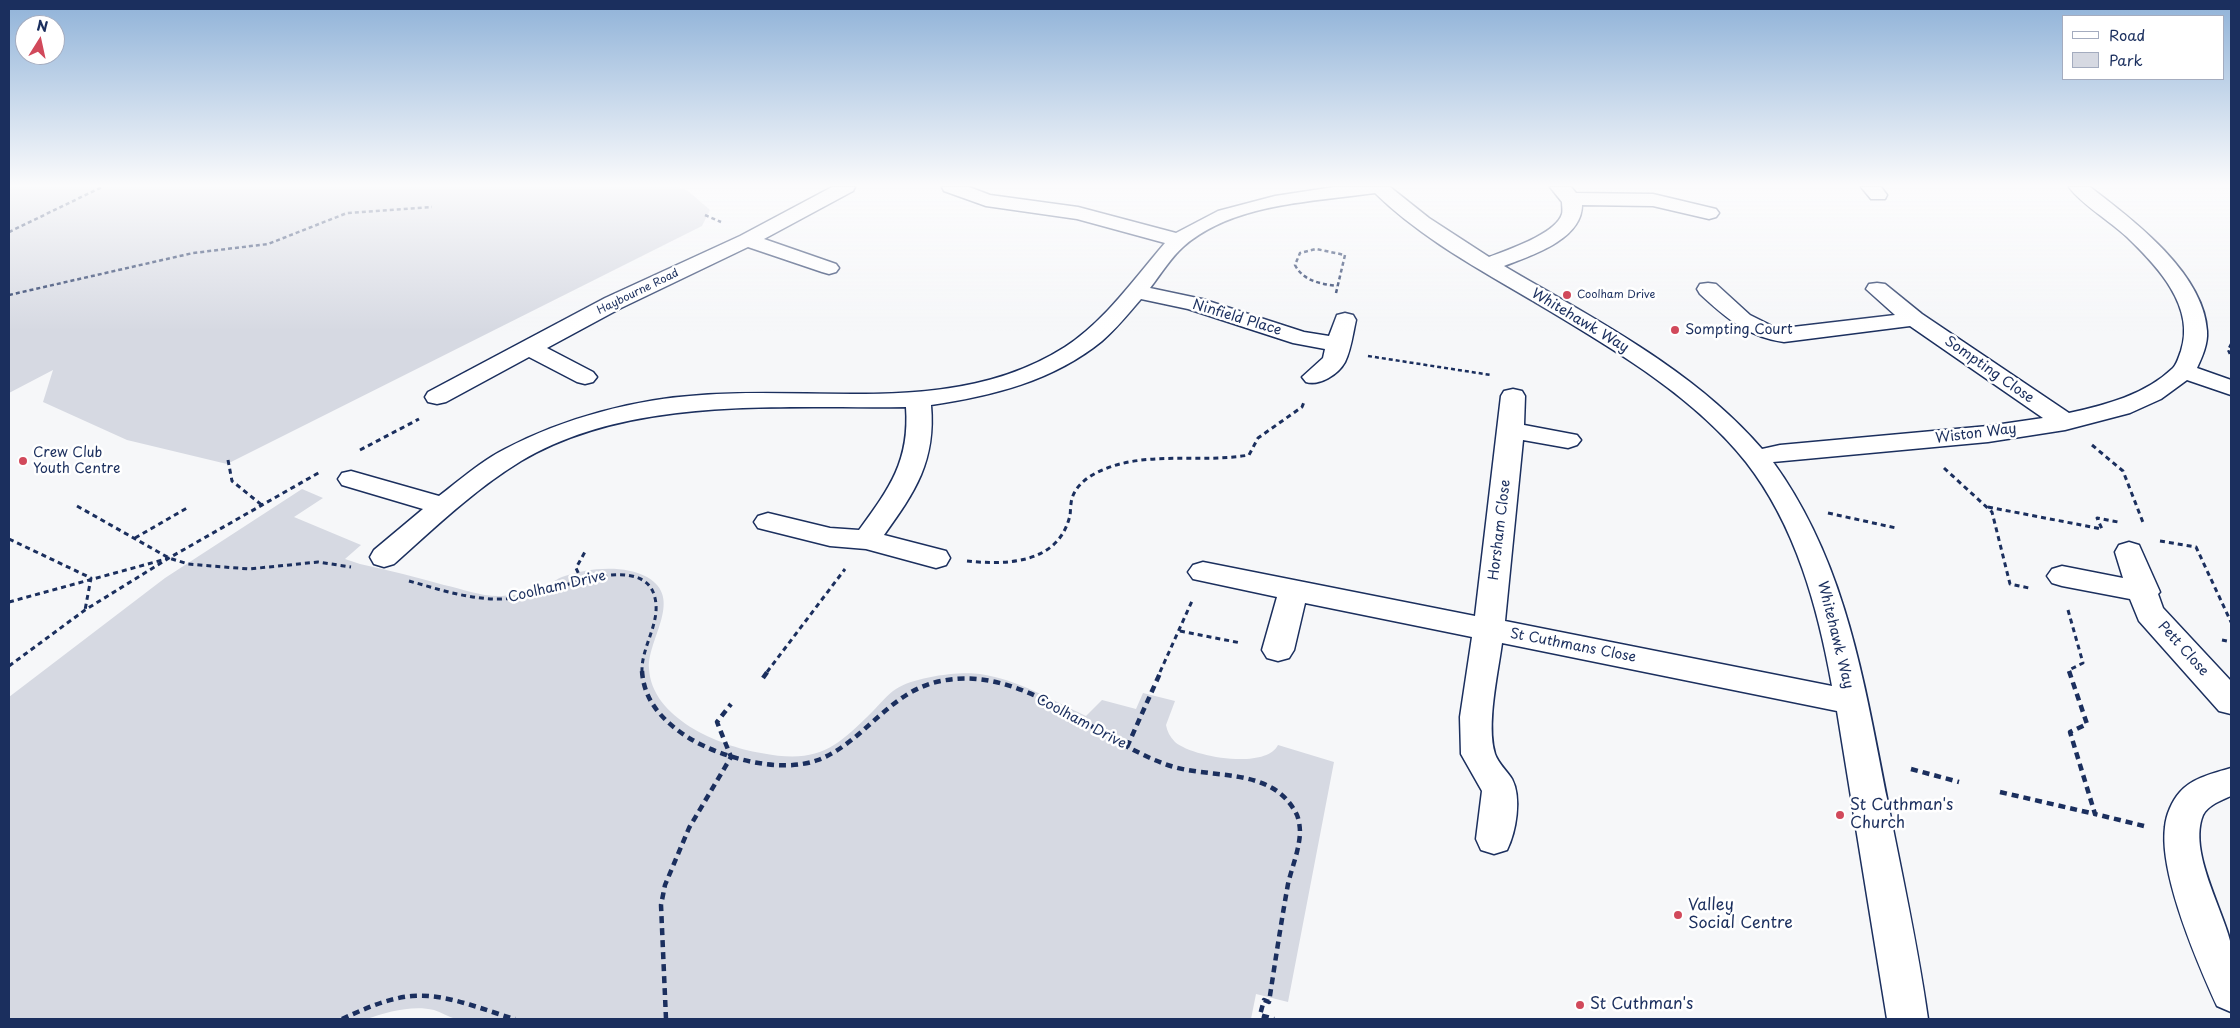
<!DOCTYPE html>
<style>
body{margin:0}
#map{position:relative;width:2240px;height:1028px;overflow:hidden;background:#f6f7f9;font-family:"Playpen Sans",sans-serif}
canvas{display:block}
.frame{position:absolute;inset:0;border:10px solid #1b2f5e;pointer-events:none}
.legend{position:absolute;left:2062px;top:15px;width:162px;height:65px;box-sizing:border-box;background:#fff;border:1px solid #a4acbf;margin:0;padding:6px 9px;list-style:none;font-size:15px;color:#1b2f5e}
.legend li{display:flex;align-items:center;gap:10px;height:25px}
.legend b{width:25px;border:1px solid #a4acbf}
.north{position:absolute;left:15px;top:15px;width:50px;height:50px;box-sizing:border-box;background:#fff;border:1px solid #a4acbf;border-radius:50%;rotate:10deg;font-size:14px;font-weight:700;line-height:20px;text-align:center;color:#1b2f5e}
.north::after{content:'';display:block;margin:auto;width:18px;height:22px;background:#d1495b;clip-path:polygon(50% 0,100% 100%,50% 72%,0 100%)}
</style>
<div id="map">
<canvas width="2240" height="1028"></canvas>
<div class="frame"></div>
<ul class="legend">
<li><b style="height:6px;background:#fff"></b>Road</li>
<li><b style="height:14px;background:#d6d9e2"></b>Park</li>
</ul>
<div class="north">N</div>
</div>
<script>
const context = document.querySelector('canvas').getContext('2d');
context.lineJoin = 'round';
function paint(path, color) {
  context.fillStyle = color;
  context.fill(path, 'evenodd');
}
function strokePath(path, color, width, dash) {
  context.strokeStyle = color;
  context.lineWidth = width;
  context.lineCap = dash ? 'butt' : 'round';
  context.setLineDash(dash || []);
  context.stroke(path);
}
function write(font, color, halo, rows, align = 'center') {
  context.font = font + ' "Playpen Sans",sans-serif';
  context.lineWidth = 5;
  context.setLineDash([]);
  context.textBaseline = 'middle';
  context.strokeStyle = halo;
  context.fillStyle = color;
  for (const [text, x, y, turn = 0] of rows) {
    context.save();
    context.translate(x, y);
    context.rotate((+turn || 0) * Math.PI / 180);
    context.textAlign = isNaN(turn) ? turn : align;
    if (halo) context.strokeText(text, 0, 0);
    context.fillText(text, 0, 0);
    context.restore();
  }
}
paint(new Path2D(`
 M9,187H678L688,191L710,210L702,226L227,464L127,440L43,402L53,370L9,393Z
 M302,489L323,498L294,517L361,545L345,559L360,564C388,570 416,577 444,585C463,589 482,597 502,596C514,595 527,594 538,590C547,587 554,580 562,577C587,568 623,564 647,577C684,598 648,638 649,668C651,718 719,746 761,753C817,764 835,749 873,711C880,704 888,694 896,689C914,677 959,671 980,674C1017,679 1053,701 1086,716L1102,700L1136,709L1143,693L1175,701L1166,725C1167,731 1170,737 1175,742C1192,757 1266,770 1278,745L1334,762L1288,1002L1256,994L1251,1019H456C448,1017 441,1012 434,1010C412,1005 387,1012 367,1019H9V697L165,578Z`), '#d6d9e2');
const minor = new Path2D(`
 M832,187H855L853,191L764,239L836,264L839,268L836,272L829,274L822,272L748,247L621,308L547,348L593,372L597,377L593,382L585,384L577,382L529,357L446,402L437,404L428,402L425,397L428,392L605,298L740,236Z
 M942,187H969L990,195L1078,207L1176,233L1218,211L1275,196L1334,187H1390L1429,218L1489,257C1507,250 1556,234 1562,214C1563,211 1562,205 1562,202L1550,187H1571L1576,193L1653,194L1716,209L1719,213L1716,217L1709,219L1653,206L1582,205C1582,240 1530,256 1504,266C1594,319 1693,369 1762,449L1780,445L1988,426L2043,418L1910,326L1784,342C1748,337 1726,318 1700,294L1697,289L1700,284L1708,283L1716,284L1750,315L1774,327L1784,328L1895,315L1866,289L1869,284L1877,283L1885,284L1922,314L2069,413C2105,405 2145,395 2173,368C2177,364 2179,356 2181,351C2196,306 2156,265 2127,237C2111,222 2080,203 2069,187H2090C2132,219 2204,273 2207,331C2208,344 2202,357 2197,368L2231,380V395L2187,380L2161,399L2130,413L2065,430L1988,442L1773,462C1847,564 1864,683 1888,803C1902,875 1918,947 1928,1019H1887L1837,711L1502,643C1498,673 1486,725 1495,754C1498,763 1507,771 1512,779C1522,798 1516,832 1507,850L1494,854L1481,850L1476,839L1482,791L1461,754L1460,717L1472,637L1305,603L1294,650L1289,658L1278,661L1267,658L1262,650L1277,597L1193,579L1188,572L1193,565L1203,562L1475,616L1501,396L1504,391L1513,389L1522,391L1525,396L1524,425L1577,435L1581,440L1577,445L1568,448L1523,440L1505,621L1832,686C1818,608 1796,526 1746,462C1691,393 1608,346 1533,301C1479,269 1421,238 1375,193C1312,202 1234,203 1184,246C1171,257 1161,274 1150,288L1202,299L1304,332L1329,336L1337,315L1345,313L1353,315L1356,320C1353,333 1351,350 1345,362C1338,375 1319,386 1306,382L1302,377L1323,358L1325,349L1293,343L1188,309L1141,299C1129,313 1116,329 1102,341C1053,381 992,396 931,405C936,461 915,492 884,535L946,551L950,558L946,565L936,568L866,549L830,546L758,528L754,522L758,516L768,513L830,528L859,530C889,489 910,461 906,407C781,409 632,395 521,461C475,489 434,528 394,564L384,567L374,564L370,557L374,550L423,509L342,485L338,479L342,473L351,471L439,496C460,480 481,461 505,449C564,418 635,399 702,395C822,386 957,416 1065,347C1105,321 1134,279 1165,243L1077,219L986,206L944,191Z
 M1861,187H1881L1887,195L1885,199H1871Z
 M2129,542L2139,545L2160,592L2158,594L2163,608L2231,681V714L2219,711L2139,621L2130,599L2062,586L2052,583L2047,576L2052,569L2062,566L2123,578L2115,552L2119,545Z
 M2231,768V796C2222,800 2208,805 2203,815C2188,851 2223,909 2231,944C2234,959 2232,996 2231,1012L2217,1006C2197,962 2159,874 2165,827C2166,815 2172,801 2180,792C2192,778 2214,773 2231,768Z`);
strokePath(minor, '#1b2f5e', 3);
strokePath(new Path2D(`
 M705,215L721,222
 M9,232L102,187
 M1336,293L1345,255L1316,249L1300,253L1295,265C1303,281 1321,284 1337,286
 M9,295L193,253L268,244L347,213L432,207
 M2231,344L2228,350L2231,356
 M1368,356L1491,375`), '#1b2f5e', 2.5, [4, 3]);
strokePath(new Path2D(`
 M2092,445L2123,471L2144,525
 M360,450L419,419
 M228,460L232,481L263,506
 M1944,468L1992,512L2010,584L2029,588
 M77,506L169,558L188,564L249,569L318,562L351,567
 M1988,507L2102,529L2097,518L2118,522
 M1828,513L1896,528
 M135,538L187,508
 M9,539L91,578L85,610
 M2160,541L2196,547L2231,622
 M967,561C1006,565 1056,564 1069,519C1071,514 1070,509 1071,504C1072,490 1084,479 1096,473C1143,449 1199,464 1249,455L1258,438L1302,407L1304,402
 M409,581C438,589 467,599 498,599C512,599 525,597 539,593C566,586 645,553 655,598C661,623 641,647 642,672
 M582,581L576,568L586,550
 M9,602L166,559
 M2068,610L2083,663L2069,670L2070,672
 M1180,631L1241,643
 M2222,640L2231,642
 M9,666L85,610L169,558L320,472
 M767,672L845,569
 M1160,672L1192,601`), '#1b2f5e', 3, [5, 4]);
strokePath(new Path2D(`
 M642,671C644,702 664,722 689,738C722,758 780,774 818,760C831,755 843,747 854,738C881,716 904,688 941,681C1023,664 1093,738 1165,764C1209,781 1272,764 1297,815C1299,820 1300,827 1300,833C1299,851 1292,867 1288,884C1281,923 1275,963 1269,1002L1264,1000L1260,1015L1274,1019
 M2069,671L2087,724L2070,732L2095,814L2144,826
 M763,678L768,671
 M1127,747L1161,671
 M1911,769L1959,782
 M2000,792L2095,814
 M342,1019C364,1009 388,998 412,996C446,993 483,1010 515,1019
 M666,1019L661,905L665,885L689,828L731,757L717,722L731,704`), '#1b2f5e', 4.5, [7, 5]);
paint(minor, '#fff');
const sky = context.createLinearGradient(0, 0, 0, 331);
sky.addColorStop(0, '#8fb2d8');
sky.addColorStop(0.56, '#fbfbfc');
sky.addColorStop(1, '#fbfbfc00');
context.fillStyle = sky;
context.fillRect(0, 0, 2240, 331);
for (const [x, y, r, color] of [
 [1567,295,5,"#d1495b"],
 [1675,330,5,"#d1495b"],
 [23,461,5,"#d1495b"],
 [1840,815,5,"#d1495b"],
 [1678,915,5,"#d1495b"],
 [1580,1005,5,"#d1495b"]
]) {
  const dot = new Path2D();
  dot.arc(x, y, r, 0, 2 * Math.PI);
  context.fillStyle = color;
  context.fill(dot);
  strokePath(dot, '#fff', 2);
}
write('11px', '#1b2f5e', '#fff', [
 ["Haybourne Road",638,292,-26]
]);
write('11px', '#1b2f5e', '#fff', [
 ["Coolham Drive",1577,295]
], 'left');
write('14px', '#1b2f5e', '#fff', [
 ["Ninfield Place",1237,318,17],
 ["Whitehawk Way",1580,321,31],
 ["Sompting Close",1989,370,35],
 ["Wiston Way",1976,434,-7],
 ["Horsham Close",1500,530,-83],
 ["Coolham Drive",557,587,-13],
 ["Whitehawk Way",1835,635,76],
 ["St Cuthmans Close",1573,646,11],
 ["Pett Close",2183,649,48],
 ["Coolham Drive",1081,722,28]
]);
write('14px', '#1b2f5e', '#fff', [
 ["Sompting Court",1685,330],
 ["Crew Club",33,453],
 ["Youth Centre",33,469]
], 'left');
write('16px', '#1b2f5e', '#fff', [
 ["St Cuthman's",1850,806],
 ["Church",1850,824],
 ["Valley",1688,906],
 ["Social Centre",1688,924],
 ["St Cuthman's",1590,1005]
], 'left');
</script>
